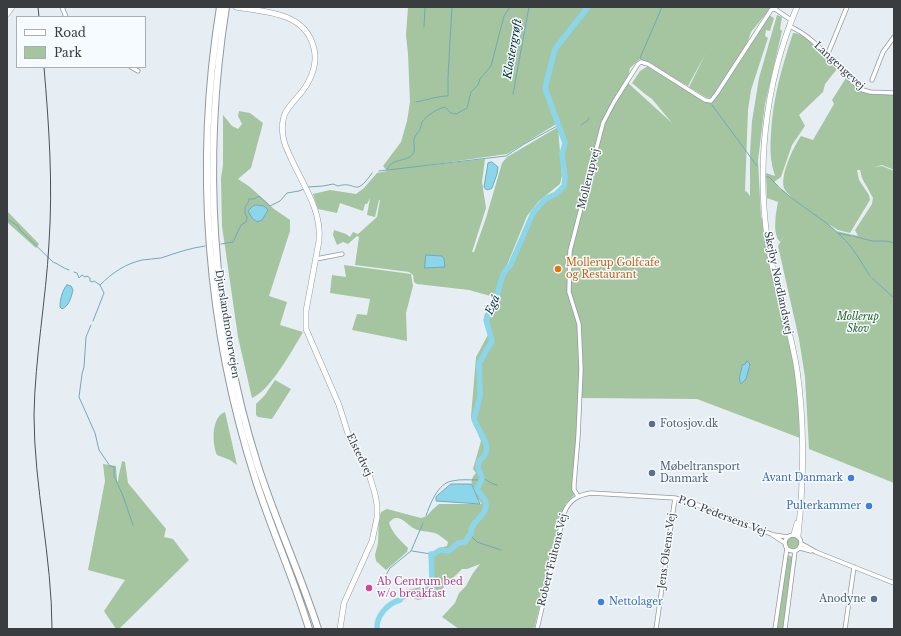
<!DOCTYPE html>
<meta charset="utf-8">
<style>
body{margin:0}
#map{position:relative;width:901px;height:636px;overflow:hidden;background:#e6eef4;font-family:"Libre Baskerville",serif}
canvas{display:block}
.frame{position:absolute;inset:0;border:8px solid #3a3d3f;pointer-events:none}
.legend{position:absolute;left:16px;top:16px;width:130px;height:52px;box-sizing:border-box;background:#f6fbff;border:1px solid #abafb2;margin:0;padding:5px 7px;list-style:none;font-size:12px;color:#3a3d3f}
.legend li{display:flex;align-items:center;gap:8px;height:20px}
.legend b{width:20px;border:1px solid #abafb2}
</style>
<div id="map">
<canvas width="901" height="636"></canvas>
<div class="frame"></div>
<ul class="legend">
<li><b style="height:5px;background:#fff"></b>Road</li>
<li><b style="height:11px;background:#a4c5a0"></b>Park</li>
</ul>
</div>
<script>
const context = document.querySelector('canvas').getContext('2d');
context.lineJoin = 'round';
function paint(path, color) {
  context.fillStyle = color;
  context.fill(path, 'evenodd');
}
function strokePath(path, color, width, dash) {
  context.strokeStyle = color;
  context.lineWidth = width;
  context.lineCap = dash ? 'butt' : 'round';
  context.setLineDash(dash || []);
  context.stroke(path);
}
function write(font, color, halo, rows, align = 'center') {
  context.font = font + ' "Libre Baskerville",serif';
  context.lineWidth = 3;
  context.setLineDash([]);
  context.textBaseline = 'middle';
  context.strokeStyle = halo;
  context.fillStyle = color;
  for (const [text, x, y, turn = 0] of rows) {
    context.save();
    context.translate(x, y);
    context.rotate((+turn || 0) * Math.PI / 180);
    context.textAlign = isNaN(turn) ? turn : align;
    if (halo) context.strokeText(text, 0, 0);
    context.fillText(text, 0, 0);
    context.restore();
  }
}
paint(new Path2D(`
 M408,7H767L770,9L751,32L747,44L713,97L707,98L689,87L706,53L688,86L640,59L630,68L627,82L672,123L652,99L645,94L632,83L640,71L648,66L687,90L712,101L715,99L769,15L774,18L770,31L766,30L765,36L768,38L751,90L748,110L745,191L747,192L750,196V153L752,121L759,78L777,15L782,17L780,29L782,31L765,104L758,160L761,217L763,220L794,365L801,424H799L800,438L697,399L579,398L574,495L566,503L563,510L534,629H459L442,617L455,603L459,593L466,586L473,573L480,564L467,569H462L435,596L418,600L403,594L406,590L427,586L429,584L433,552L439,548L447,546L448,542C444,539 440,535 435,533C428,531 420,532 413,528C408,525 404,519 397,518C393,518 391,520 389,523C393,534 400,540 408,548L407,552L386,570L376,561L375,555L378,543L379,518L381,512L387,509L421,518L427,516L432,510L439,504H482C475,494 466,483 476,473L473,469L481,441L471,417L476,357L489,333L484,316L494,297L469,290L417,284L414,282L413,275L409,272L355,265L359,237L357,236L348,244L343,242L337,245L333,235L334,230L346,234L350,237L353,232L358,234L377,217L380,200H379L375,217L367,215L370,198L367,204H365L363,211L340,203L337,213L318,209L313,194L330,190L356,194L364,188L377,173L387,171L383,166L401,142L407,121L410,102L408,54L406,35ZM558,123L565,143L562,154L565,177L564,186L556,194L545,199L533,213L510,266L505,270L527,216L539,201L560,184L562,176L558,127L507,157L502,163L486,218L474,252H472L486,208L482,182L485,159L422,166L507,154Z
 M793,33C805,32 828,60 837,69L825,84L823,92L799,115L805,126L792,145L781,177L774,182L793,199C791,196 787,193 785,190C778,178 794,146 801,136L813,140L834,104L832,100L846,78L865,92L872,94H894V170L882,165L874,167L882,166L894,171V483L809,449L805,377L799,339L778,246L784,236L780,242C772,233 776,213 778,202L767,198L766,173L775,176C770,161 770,149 771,133C773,97 782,67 793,33ZM857,170H860L862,178L873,198L872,204L855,230L858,236L836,231L828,224L838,230L850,233L870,200L869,195L859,180Z
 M239,111L250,113L263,123L251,168L238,179L250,187L274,209L290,220V231L269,296L287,302L280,325L303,332C293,349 270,391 252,398L238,337L222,226L221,178L223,165V115L232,126L238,129L242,124L238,116Z
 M7,211L39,244L36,248L7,222Z
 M344,265L411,274L413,286L406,313L407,341L352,330L357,314L367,315L370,299L330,293L332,275L346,277Z
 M275,380L291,389L272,419L258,417L256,415V404L265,395Z
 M225,412L237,465L230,460L217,455C212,444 211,417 225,412Z
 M122,461L125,462L128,483L166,529L164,537L173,539L189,560L119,629H116L104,611L125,580L88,570L105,481L103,464L116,466L117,480L118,482C118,475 121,468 122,461Z
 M787 543a6 6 0 1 1 12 0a6 6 0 1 1-12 0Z
 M787,555L794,557L784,629H776Z`), '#a4c5a0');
const water = new Path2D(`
 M492,162L498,167L497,174L492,188C489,190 486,191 484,187L488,163Z
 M256,205L264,206L268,210L262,220L257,222L252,218L248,211L253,206Z
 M426,255L442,256L444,259L445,267L425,268Z
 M67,285L71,286L73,290C71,298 69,306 62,309L60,307C60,300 62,290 67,285Z
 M747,361L750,364L746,379L741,384C737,377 742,372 742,365L745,364Z
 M451,484H471L473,487L480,504L436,501V497Z`);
paint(water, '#8cd6ec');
strokePath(water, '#73a8b8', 1);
strokePath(new Path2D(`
 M424,27L425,7
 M642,60L640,58L662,7
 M647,65L686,90
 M513,94L529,7
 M416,102C428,100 437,96 448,96V77L452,7
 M712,105L757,166
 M581,125L587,121L589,118
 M387,169C394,157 405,163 413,154C416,150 413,144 414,139C415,136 417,134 419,131C421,128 421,125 422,122C427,115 437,109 445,107L451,113L456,114L467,108L471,92L478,85L480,79L491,66L504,16L510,7
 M379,171L506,156L524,144L559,125
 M766,177H769L778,186
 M308,187L323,186L333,184L338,186C357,180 354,199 372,173
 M782,190C801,207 823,218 841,236C853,247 861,262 870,276
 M7,219L18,226L20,230L53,262C59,264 62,268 69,270
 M838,233L851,236
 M853,236L872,241H886L894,243
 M221,244L233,242L241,225L246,222L247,217L245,214V207L248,203L249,199H254L259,196L270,206L280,201L287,193L299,191L304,189
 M74,272L77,273L79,278L82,275L85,277L87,276L90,278V281L92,282L94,281L100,285C112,273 125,264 142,260C148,259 155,259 161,258C176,253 190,248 205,246
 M872,278L894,298
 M93,321L104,293L100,285
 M91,325L86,337L84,367L82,374L79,397L95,433L99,450L110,466L114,467V476L123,496L133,525
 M481,477C487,480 491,484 497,485
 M426,516C430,504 438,483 452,481C460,479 470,480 478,480
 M470,535L477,542L501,550
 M412,551L431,554
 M382,582L390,568L411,551L423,523`), '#73a8b8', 1);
strokePath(new Path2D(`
 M403,597L412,594L426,591L433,587C431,576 432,565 431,554H434L440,550L449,551L458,543L465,542L471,533C469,521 491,515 485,500C483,496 479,494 477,489L482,479L478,467L479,461C497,448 478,433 474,419L480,396L479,363L492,341L486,320C489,314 493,309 495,303C500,291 499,274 510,266L533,213L545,199L556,194L564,186L565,177L562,154L565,143L545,88L555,49L588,7
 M377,629C376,616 388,603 400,600`), '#8cd6ec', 5.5);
const street = new Path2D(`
 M62,7L66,17
 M789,26C820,39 836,71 863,90L870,92L894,93
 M829,51L847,7
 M131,67L138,71
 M872,80L883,52L894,37
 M316,259L342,254
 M578,496L574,490V484L578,437L581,369L579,324L569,292L570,251L603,123L614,102L638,64L641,62L648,64L705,100L711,101L717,93L771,10L775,9L791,20
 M785 543a8 8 0 1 1 16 0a8 8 0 1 1-16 0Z
 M774,535L787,537
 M802,544L816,552L894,583
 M800,548L811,551
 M537,629L564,513C569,500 578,495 591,493L675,498L695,504L757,528L771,534L785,543
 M656,629L675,498
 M775,629L787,548
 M785,629L795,551
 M845,629L854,567`);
const secondary = new Path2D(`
 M236,7C265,12 303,12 313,45C318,60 314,73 306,86C294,105 279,108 283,136C284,143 287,150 290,156C302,184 322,209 319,241L306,311V329L339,405L349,437L369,474L375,494L377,505V518L372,541L344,603L340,629
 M797,7C764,84 755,173 770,256C778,294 791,331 797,370C805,426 804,480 798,536
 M7,14L12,7
 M794,534L797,523`);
const highway = new Path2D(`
 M220,7C194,166 207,329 256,481C272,531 294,579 309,629
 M226,7C202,159 211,316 257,463C275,520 300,573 318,629`);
strokePath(street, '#929aa0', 5);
strokePath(secondary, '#929aa0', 6);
strokePath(highway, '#929aa0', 8);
strokePath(street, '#fff', 3.5);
strokePath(secondary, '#fff', 5);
strokePath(highway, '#fff', 6);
strokePath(new Path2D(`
 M38,7L39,17
 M44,67C49,126 53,184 49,243C46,300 35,357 34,415C34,487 52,557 52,629`), '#4d5153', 1);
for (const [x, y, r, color] of [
 [558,269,4,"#e8710a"],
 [652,424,4,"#5c6f8a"],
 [652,473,4,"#5c6f8a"],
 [851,478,4,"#3f7fe0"],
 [869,506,4,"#3f7fe0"],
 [369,588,4,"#d1479c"],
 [874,599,4,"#5c6f8a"],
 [601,602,4,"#3f7fe0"]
]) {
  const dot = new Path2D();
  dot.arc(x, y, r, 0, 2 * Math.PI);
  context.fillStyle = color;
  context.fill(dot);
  strokePath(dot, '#f6fbff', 1.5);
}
write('10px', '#3a3d3f', '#f6fbff', [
 ["Langengevej",839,66,43],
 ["Mollerupvej",589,179,-76],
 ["Skejby Nordlandsvej",778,283,78],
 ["Djurslandmotorvejen",227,324,81],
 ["Elstedvej",359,455,64],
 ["P.O. Pedersens Vej",722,516,21],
 ["Jens Olsens Vej",667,551,-82],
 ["Robert Fultons Vej",553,560,-76]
]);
write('10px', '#c56008', '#f6fbff', [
 ["Mollerup Golfcafe",566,263],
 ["og Restaurant",566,275]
], 'left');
write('italic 10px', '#2d6529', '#f6fbff', [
 ["Mollerup",858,317],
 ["Skov",858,329]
]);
write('10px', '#4e5e75', '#f6fbff', [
 ["Fotosjov.dk",660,424],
 ["Møbeltransport",660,467],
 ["Danmark",660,479],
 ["Anodyne",866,599,"right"]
], 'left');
write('10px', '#366cbe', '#f6fbff', [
 ["Avant Danmark",843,478],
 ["Pulterkammer",861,506],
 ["Nettolager",609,602,"left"]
], 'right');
write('10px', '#b23c85', '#f6fbff', [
 ["Ab Centrum bed",377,582],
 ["w/o breakfast",377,594]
], 'left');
write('italic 11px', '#092e38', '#f6fbff', [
 ["Klostergrøft",513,49,-80],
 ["Egå",493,305,-66]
]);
</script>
